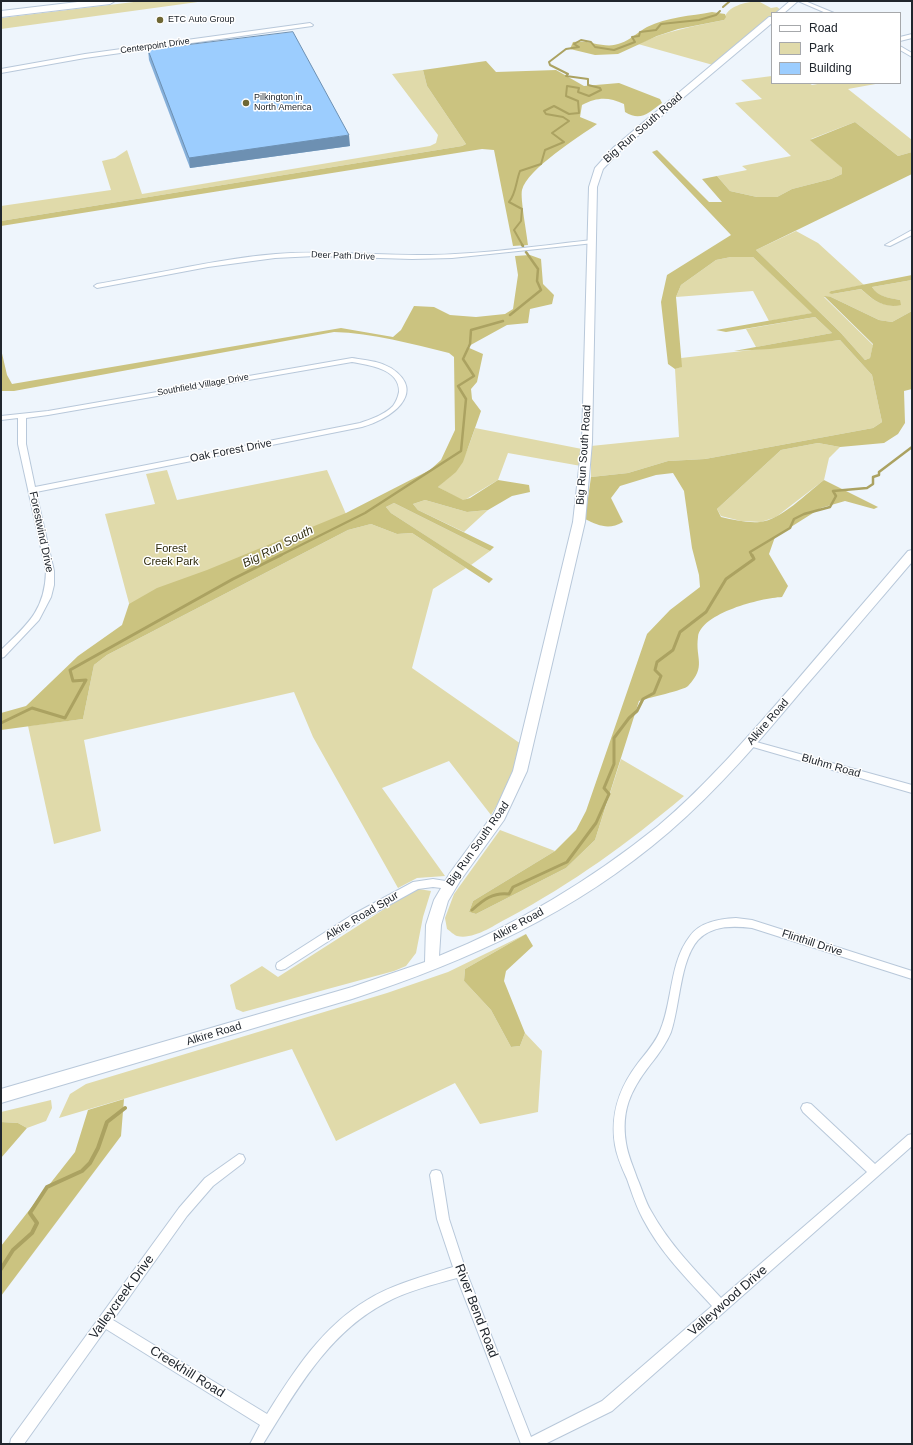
<!DOCTYPE html>
<style>
body{margin:0}
#map{position:relative;width:913px;height:1445px;overflow:hidden;background:#eef5fc;font-family:Helvetica,sans-serif}
canvas{display:block}
.frame{position:absolute;inset:0;border:2px solid #20262d;pointer-events:none}
.legend{position:absolute;left:771px;top:12px;width:130px;height:72px;box-sizing:border-box;background:#fff;border:1px solid #a6a8ab;margin:0;padding:5px 7px;list-style:none;font-size:12px;color:#20262d}
.legend li{display:flex;align-items:center;gap:8px;height:20px}
.legend b{width:20px;border:1px solid #a6a8ab}
</style>
<div id="map">
<canvas width="913" height="1445"></canvas>
<div class="frame"></div>
<ul class="legend">
<li><b style="height:5px;background:#fff"></b>Road</li>
<li><b style="height:11px;background:#e0daaa"></b>Park</li>
<li><b style="height:11px;background:#9ccdfe"></b>Building</li>
</ul>
</div>
<script>
const context = document.querySelector('canvas').getContext('2d');
context.lineJoin = 'round';
function paint(path, color) {
  context.fillStyle = color;
  context.fill(path, 'evenodd');
}
function strokePath(path, color, width, dash) {
  context.strokeStyle = color;
  context.lineWidth = width;
  context.lineCap = dash ? 'butt' : 'round';
  context.setLineDash(dash || []);
  context.stroke(path);
}
function write(font, color, halo, rows, align = 'center') {
  context.font = font + ' Helvetica,sans-serif';
  context.lineWidth = 3;
  context.setLineDash([]);
  context.textBaseline = 'middle';
  context.strokeStyle = halo;
  context.fillStyle = color;
  for (const [text, x, y, turn = 0] of rows) {
    context.save();
    context.translate(x, y);
    context.rotate((+turn || 0) * Math.PI / 180);
    context.textAlign = isNaN(turn) ? turn : align;
    if (halo) context.strokeText(text, 0, 0);
    context.fillText(text, 0, 0);
    context.restore();
  }
}
paint(new Path2D(`
 M142,1H205L1,29V18Z
 M758,1L771,8L777,7L781,10L777,13H772V17L713,65L638,44C666,31 694,26 724,20C726,6 746,2 758,1Z
 M423,70L427,86L466,144L462,146L1,221V206L111,190L102,161L115,158L127,150L142,194L430,146L436,143L438,135L392,74Z
 M772,76V83H809L812,85L823,83H881L848,89L912,140V152L898,156L855,122L811,139L842,168V174L831,179L792,189L777,197H757L730,191L717,176L747,170L742,166L791,156L735,103L762,99L741,80Z
 M796,231L818,243L864,285L831,291L832,294L861,289C873,300 878,304 894,306L900,300C889,298 878,297 872,287L912,280V311L892,322L879,320L831,297H824L873,345L870,358L865,360L840,332L756,250Z
 M731,257H753L813,313L769,321L753,291L676,297L681,285L716,260Z
 M815,317L832,333L756,347L746,329Z
 M840,340L872,375L882,422L873,428L705,459L668,461L628,473L591,477V446L679,437L675,369L681,367V358Z
 M475,428L582,449L581,466L508,453L498,480L463,501L438,487C462,466 465,458 475,428Z
 M818,443L840,447L829,458L824,480L776,517L761,522L741,521L721,516L717,509L781,450Z
 M167,470L177,500L327,470L349,521L137,633L105,514L155,504L146,474Z
 M425,500L467,512L488,510L464,532L418,510L413,504Z
 M394,503L490,551L471,565L391,513L386,507Z
 M371,524L397,534L412,533L466,568L433,589L412,668L521,744L512,780L491,815L449,761L382,788L445,876L417,878L398,888L313,737L294,692L84,740L101,831L54,844L28,726L83,719L94,665L107,655L348,530Z
 M621,759L684,796C627,844 573,883 508,918C494,925 474,940 457,936C454,935 450,931 447,929L445,918L454,894L500,830L555,851L473,901L469,912L476,914L566,868L595,840Z
 M419,889L431,891L423,917L416,953L406,966L394,971L243,1012L236,1009L230,985L262,966L278,977L403,897Z
 M526,934L465,969L464,981L491,1010L511,1047L520,1046L525,1033L542,1051L538,1112L480,1124L455,1083L336,1141L292,1049L59,1118L70,1094L86,1084L387,993L448,972Z
 M51,1100L52,1108L46,1121L27,1128L18,1123L1,1122V1112Z`), '#e0daaa');
paint(new Path2D(`
 M712,12L725,14L726,17L724,20L678,29L657,36L618,54L595,55L570,49L573,42C589,39 605,50 621,43C630,40 638,32 647,27C667,17 691,16 712,12Z
 M486,61L496,72L556,70L584,86L619,83L660,99L662,103C648,113 641,122 625,112L624,104C608,97 598,97 582,105L580,117L597,124C579,137 527,169 522,190C520,198 527,234 528,245L513,246L494,150L482,149L1,226V221L462,146L466,144L427,86L423,70Z
 M855,122L898,156L912,152V174L756,250L840,332L865,360L870,358L873,344L824,296L831,297L879,320L892,322L912,311V389L904,391L905,423L898,434L884,443L840,447L818,443L781,450L717,509L721,517C734,520 747,523 760,522C781,520 807,493 824,480L878,507L874,509L845,501L821,508L775,537L769,554L788,586L782,597C761,598 701,613 698,637C695,659 707,666 688,686C685,690 647,698 639,701L595,840L566,868L476,914L469,912L473,901L555,851L576,830L586,811L647,634L670,610L700,587L699,575L692,548L684,491L673,473L656,475L620,486L611,498L623,522C609,530 599,526 585,519L591,477L628,473L668,461L705,459L873,428L882,422L872,375L840,340L770,349L734,351L832,333L815,317L726,332L716,330L812,313L753,257H731L716,260L681,285L676,297L682,367L675,369L668,364L661,302L667,275L731,235L652,152L657,150L709,202H722L702,179L717,176L730,191L757,197H777L792,189L831,179L842,174V168L810,140Z
 M530,255L541,259L543,284L554,295L552,304L530,309L528,323L507,325L467,347L483,354L477,382L471,389L472,399L481,411L463,462L456,472L438,487L463,500L470,498L498,480L529,485L530,492L512,496L488,510L467,512L425,500L413,504L418,510L494,547L490,551L394,503L386,507L391,513L493,579L489,583L412,533L397,534L371,524L348,530L107,655L94,665L83,719L1,730V713L26,706L78,656L122,625L129,604L157,588L207,570L346,513L430,470L441,460L455,430L454,357L449,353C412,344 373,333 334,332L14,391H1V349L7,375L12,384L341,328L393,337L401,330L414,306L434,307L450,315L476,317L505,314L513,309L518,275L515,256Z
 M912,275V280L872,287C878,297 890,298 900,300L901,305C884,309 873,300 861,289L832,294L829,293L831,291Z
 M526,934L533,946L506,971L504,981L525,1033L520,1046L511,1047L491,1010L464,981L465,969Z
 M124,1099L121,1136L1,1296V1246L75,1152L88,1110Z
 M1,1122L18,1123L27,1128L1,1158Z`), '#cbc380');
strokePath(new Path2D(`
 M723,7L730,1
 M523,246L514,230L521,221L522,209L509,202C516,194 516,181 520,171L541,164L545,150L564,142L552,133L569,121L563,117L546,114L544,111L554,106L569,114L579,113L578,101L566,96L567,86L579,88L578,92L589,96L601,90L600,88L588,85V79L566,76L568,74L550,65L549,62L566,49L579,47L574,44L581,40L591,42L595,47L614,50L635,42L632,37L639,36L640,32L656,30L661,24L699,20L716,15L720,11`), '#aba261', 2);
strokePath(new Path2D(`
 M522,245L523,246
 M510,315L541,290L537,281L538,269L526,252
 M279,556L365,513L461,451L466,399L458,386L474,376L463,359L470,344L471,330L503,321
 M752,556L750,552L790,528L794,519L804,514L830,507L836,496L833,491L867,488L873,484V477L879,475V472L912,447`), '#aba261', 2.5);
strokePath(new Path2D(`
 M1,723L32,708L65,718L86,680L73,681L70,670L233,579L281,555
 M472,910C483,900 493,892 509,894L513,887L567,862L596,823L609,794L604,788L614,764V738L629,718L637,711L643,699L654,693L661,676L655,670L657,662L673,650L680,632L706,612L726,579L754,559L752,555`), '#aba261', 3);
strokePath(new Path2D(`
 M1,1269L13,1250L32,1233L37,1223L30,1213L47,1187L82,1171L90,1163L98,1148L107,1122L125,1108`), '#aba261', 4);
const street = new Path2D(`
 M798,1H805L834,13H826Z
 M310,23L313,25L312,26L85,58L1,73V69L85,54Z
 M912,34V38L900,41V37Z
 M900,46L912,53V57L900,50Z
 M912,230V235L890,246L885,245Z
 M592,240L594,241V243L452,258L412,259L315,256L275,258L208,267L97,288L94,286L97,284C156,274 216,259 276,254C327,250 378,256 430,255C484,254 538,246 592,240Z
 M352,358C365,360 379,361 391,368C429,393 389,420 362,427L36,492L54,571V585L51,597L39,620L4,657L1,658V650C28,624 45,610 46,571L18,444V418L1,420V416L48,411ZM352,362C369,365 400,369 399,392C398,397 396,402 393,406C384,415 371,419 360,423L35,487L26,444V418L48,415Z
 M749,740L912,785V793L746,745L744,743L746,741Z
 M433,879L452,882L454,885L452,888L449,889L433,887L418,889L360,921L285,969L281,970L277,969L276,966L277,963L352,915L413,882Z
 M736,918L752,920L912,971V979L752,928C733,926 713,925 698,940C680,960 680,1006 671,1032C666,1044 658,1055 650,1065C630,1091 621,1111 626,1143C628,1156 633,1166 637,1178C642,1189 645,1201 651,1211C669,1244 696,1271 721,1298L867,1172L803,1112L801,1108L803,1104L807,1103L811,1104L875,1164L908,1135L912,1134V1146L612,1411L545,1444H521L457,1278C432,1285 407,1291 385,1303C328,1333 296,1391 263,1444H250L260,1425L106,1329L24,1444H10L11,1439L179,1208L205,1178L239,1154L243,1155L245,1159L243,1163L213,1186L187,1216L113,1320L267,1414C294,1371 322,1327 367,1300C393,1284 424,1276 453,1267L437,1219L430,1175L432,1171L436,1170L440,1171L442,1175L449,1219L466,1271L531,1437L602,1401L712,1306C687,1279 660,1252 643,1219C636,1206 632,1193 627,1179C622,1168 617,1157 615,1145C610,1114 619,1088 638,1063C646,1053 655,1043 660,1031C673,1001 669,963 690,936C700,922 719,919 736,918Z`);
const secondary = new Path2D(`
 M790,1H798L784,13H776Z
 M769,17H772V23L620,151L603,169L597,187L592,442L585,522L527,771L504,820L460,881L448,901L441,925L439,956C518,924 592,879 658,826C708,784 750,734 793,685C831,640 870,596 908,551L912,550V562C876,604 840,647 803,689C761,739 719,789 669,832C575,913 468,961 352,999L1,1103V1089L352,987L425,962L426,925L434,900L450,873L494,813L513,771L573,522L582,442L589,187L595,168L614,147Z`);
const highway = new Path2D(`
 M86,1H115L110,4L1,17V11Z`);
strokePath(street, '#b8c8da', 2);
strokePath(secondary, '#b8c8da', 2);
strokePath(highway, '#b8c8da', 2);
paint(street, '#fff');
paint(secondary, '#fff');
paint(highway, '#fff');
paint(new Path2D(`
 M148,50L350,146L190,168L149,60Z`), '#86b0da');
paint(new Path2D(`
 M349,135L350,146L190,168L189,158Z`), '#6d90b2');
const building = new Path2D(`
 M293,32L349,135L189,158L148,50Z`);
paint(building, '#9ccdfe');
strokePath(building, '#6d90b2', 1);
for (const [x, y, r, color] of [
 [160,20,4,"#6e6734"],
 [246,103,4,"#6e6734"]
]) {
  const dot = new Path2D();
  dot.arc(x, y, r, 0, 2 * Math.PI);
  context.fillStyle = color;
  context.fill(dot);
  strokePath(dot, '#fff', 1.5);
}
write('9px', '#20262d', '#fff', [
 ["ETC Auto Group",168,20],
 ["Pilkington in",254,98],
 ["North America",254,108]
], 'left');
write('9px', '#20262d', '#fff', [
 ["Centerpoint Drive",155,46,-8],
 ["Deer Path Drive",343,256,2],
 ["Southfield Village Drive",203,385,-10]
]);
write('11px', '#20262d', '#fff', [
 ["Big Run South Road",643,128,-41],
 ["Oak Forest Drive",231,451,-11],
 ["Big Run South Road",584,455,-86],
 ["Forestwind Drive",41,532,78],
 ["Alkire Road",768,722,-49],
 ["Bluhm Road",831,766,16],
 ["Big Run South Road",478,844,-55],
 ["Alkire Road Spur",362,916,-31],
 ["Alkire Road",518,925,-29],
 ["Flinthill Drive",812,943,18],
 ["Alkire Road",214,1034,-17]
]);
write('11px', '#2f2b0d', '#fff', [
 ["Forest",171,549],
 ["Creek Park",171,562]
]);
write('italic 12px', '#363215', '#fff', [
 ["Big Run South",278,547,-27]
]);
write('13px', '#20262d', '#fff', [
 ["Valleycreek Drive",122,1297,-54],
 ["Valleywood Drive",728,1301,-41],
 ["River Bend Road",476,1311,69],
 ["Creekhill Road",187,1372,32]
]);
</script>
